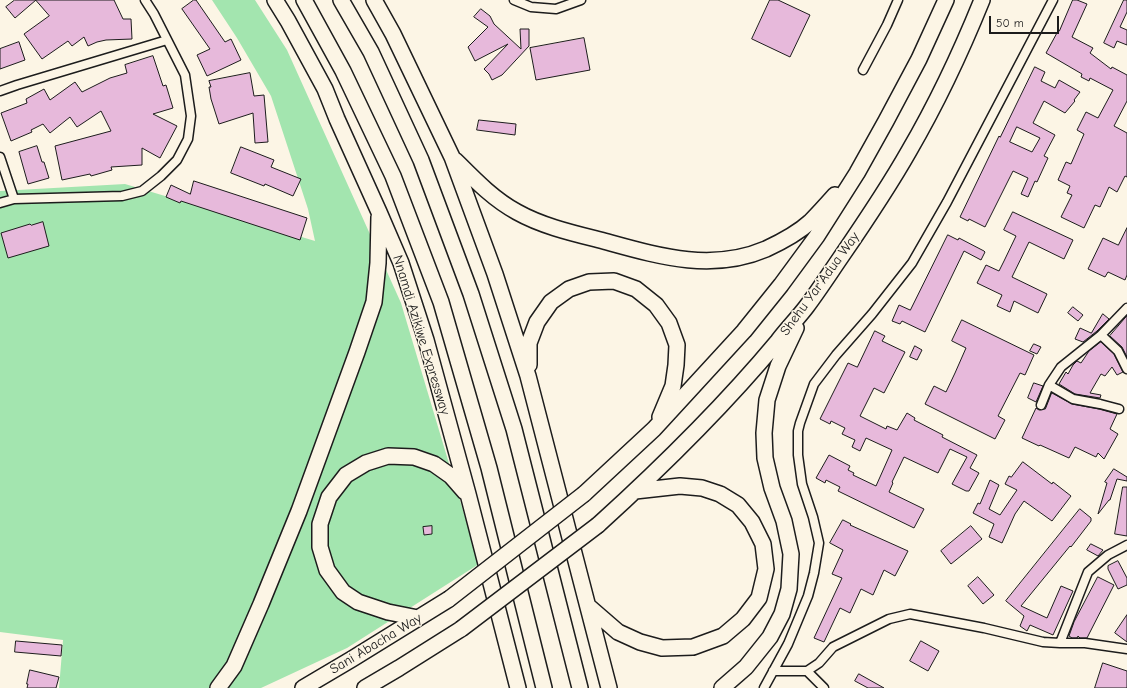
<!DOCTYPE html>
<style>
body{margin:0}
#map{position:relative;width:1127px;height:688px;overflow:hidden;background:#fcf5e5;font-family:"Comic Neue",sans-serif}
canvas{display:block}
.scale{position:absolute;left:989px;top:16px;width:70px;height:18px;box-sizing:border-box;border:2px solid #1c1c1c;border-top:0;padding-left:5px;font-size:12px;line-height:14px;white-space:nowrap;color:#1c1c1c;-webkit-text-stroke:3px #fcf5e5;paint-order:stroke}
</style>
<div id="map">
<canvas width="1127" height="688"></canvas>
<div class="scale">50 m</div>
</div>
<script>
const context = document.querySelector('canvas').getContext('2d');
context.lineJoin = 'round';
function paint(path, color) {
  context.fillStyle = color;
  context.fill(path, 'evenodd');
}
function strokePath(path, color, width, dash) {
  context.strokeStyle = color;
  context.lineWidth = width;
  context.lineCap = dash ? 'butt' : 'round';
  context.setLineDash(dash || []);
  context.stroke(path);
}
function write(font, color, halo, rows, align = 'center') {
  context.font = font + ' "Comic Neue",sans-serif';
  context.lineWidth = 3;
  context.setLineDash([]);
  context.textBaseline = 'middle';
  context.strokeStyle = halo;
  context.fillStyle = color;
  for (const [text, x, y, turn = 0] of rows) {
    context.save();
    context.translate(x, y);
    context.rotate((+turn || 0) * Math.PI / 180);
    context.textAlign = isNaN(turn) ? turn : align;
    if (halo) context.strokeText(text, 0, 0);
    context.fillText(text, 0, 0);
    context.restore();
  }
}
paint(new Path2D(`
 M212,0H255L287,50L401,303L479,564L347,648L261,688H59L63,640L0,632V191L125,184L315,241L308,209L271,96L237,38Z`), '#a3e5af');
const building = new Path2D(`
 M15,0H36L15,18L6,7Z
 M36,0H114L123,19H131L132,39L106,40L97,42L88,46L84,37L72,46L68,41L42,59L24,34L49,16Z
 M194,0H196L225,42L231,39L241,60L207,76L197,55L210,49L182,9Z
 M770,0H778L810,15L790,57L752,39Z
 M1073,0H1077L1087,4L1072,37L1093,48L1090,53L1111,69L1112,67L1127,75V101L1114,126L1127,133V177L1125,176L1117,192L1109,187L1100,207L1095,205L1084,228L1061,217L1072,195L1067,193L1070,186L1058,180L1066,162L1071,164L1084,134L1077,130L1086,112L1098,118L1113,90L1090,78L1089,81L1081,77L1082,74L1046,53L1058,31H1059Z
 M1124,0H1127V12L1120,27L1127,30V45L1117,41L1114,48L1104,43Z
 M481,9L490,16L494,24L521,49L520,29H529V46L502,75L492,80L489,74L484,69L508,44L475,61L468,47L488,27L474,17Z
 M584,38L590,70L536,80L530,48Z
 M19,42L25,60L0,69V49Z
 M153,56L163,86L166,85L173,108L153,114L177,126L160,158L142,148V165L111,167L112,170L91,176L90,174L62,180L55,146L111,131L101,111L77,127L70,117L50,133L43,124L31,130L32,132L11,141L1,113L27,103L26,99L44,89L50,100L75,82L82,92L110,78L127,73L125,65Z
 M1035,67L1045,72L1041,81L1055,88L1059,80L1080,92L1074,100L1075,101L1065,113L1044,101L1033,123L1055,135L1044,156L1048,158L1037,182L1035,181L1028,197L1021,194L1028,178L1013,171L985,227L969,219L968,221L960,217L999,136L1000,137ZM1017,127L1040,138L1032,152L1010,142Z
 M250,73L254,96L264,95L268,142L255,143L253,113L219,124L211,99L209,87H211L209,81Z
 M479,120L516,124L515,135L477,130Z
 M37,146L42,162H44L49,178L28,184L19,152Z
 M241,147L274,160L271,167L301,179L293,196L265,184L264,186L231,173Z
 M194,181L307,218L300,240L181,201L180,203L166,197L171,185L190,194Z
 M1013,212L1073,240L1064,259L1029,242L1012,277L1047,294L1038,313L1014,301L1010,312L997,306L1002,295L977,283L986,265L999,271L1004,261L1016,236L1004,230Z
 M43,222L49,246L8,258L1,233L30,224L31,225Z
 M1127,228V275L1125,280L1108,272L1105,277L1088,269L1103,238L1118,245Z
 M948,235L958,240L959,238L984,251L985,252L981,260L964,251L925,332L902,321L900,324L892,321L899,305L910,310Z
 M1073,307L1083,315L1078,321L1068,313Z
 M1103,314L1109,319L1097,331L1083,342L1075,339L1080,328L1091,333Z
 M1127,316V357L1122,347L1110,336Z
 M962,320L1034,355L1025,375L1020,373L998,416L1005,420L995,439L925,404L934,386L946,392L955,373L966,348L952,341Z
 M875,331L885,336L882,341L905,352L884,393L874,388L860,416L886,429L887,426L897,430L907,413L915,418L914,420L943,435L942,437L977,455L970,468L979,473L969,491H966L952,484L967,457L950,449L938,473L904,457L892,482L893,483L889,492L924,509L914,528L838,491L840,487L826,480L825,483L816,478L829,455L850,466L848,470L854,473L853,475L876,486L892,450L866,438L860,451L852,447L855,440L842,434L845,428L831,421L830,424L820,419L848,363L857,367Z
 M1101,342L1114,354L1123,372L1117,375L1112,367L1105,376L1101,374L1090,393L1101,395L1100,398L1075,394L1059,384L1066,372L1068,374L1073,365L1077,361L1081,363L1089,351Z
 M1034,344L1041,347L1037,354L1030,351Z
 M915,346L922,350L917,360L910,357Z
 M1034,383L1043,386L1036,402L1028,398Z
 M1052,393L1072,404L1099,409L1117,414L1110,429L1118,434L1104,459L1098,453L1096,457L1075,447L1069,458L1040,445L1039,446L1022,438L1036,408L1039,410L1045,409Z
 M1023,462L1052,484L1053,482L1071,496L1052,521L1024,501L1015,514L1002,543L989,537L994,524L973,513L978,503L980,504L990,480L999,485L989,509L1000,515L1017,490L1005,484L1009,476L1011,477Z
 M1114,469L1127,477V481L1117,479L1110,500H1109L1098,514L1107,483L1105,482Z
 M1123,487H1127V536L1115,534Z
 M1080,509L1091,518V521L1071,547L1070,546L1021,606L1047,618L1061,586L1073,591L1053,635L1030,625L1027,631L1020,626L1024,616L1006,601Z
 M843,520L851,524L850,525L908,551L895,576L884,570L873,595L861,589L850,613L840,608L824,642L814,638L842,578L832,574L843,550L830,543Z
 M432,526V534L424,535L423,527Z
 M971,526L982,539L951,564L941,551Z
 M1091,544L1103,550L1098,556L1087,550Z
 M1118,561L1127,578V585L1118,589L1108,569V566Z
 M978,577L994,595L983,604L968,586Z
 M1098,577L1114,585L1087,638H1080L1078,636L1077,638H1072L1069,636L1074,622Z
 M1127,615V642L1115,633Z
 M16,641L62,645L61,656L15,652Z
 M921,641L939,651L928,671L910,661Z
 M1103,663L1127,671V688H1095Z
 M30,670L59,677L56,688H27L28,684H27Z
 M859,674L884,688H868L855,681Z`);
paint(building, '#e7b9db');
strokePath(building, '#1c1c1c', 1);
const street = new Path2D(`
 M514,0L531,7L556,9L581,0
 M863,70L887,25L898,0
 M0,91L17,85L167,40
 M0,157L14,199
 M0,203L14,199L122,196L142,191L161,176L177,160L188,139L191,116L185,75L154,14L145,0
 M1127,308L1101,335L1118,351L1127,369
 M1049,385L1073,399L1100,404L1119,409
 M1041,405L1049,385L1061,367L1101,335
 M1060,643H1085L1127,649
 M773,671H807L819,663L833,647L889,619L910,614L984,628L1043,642L1060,643L1088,572L1108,555L1127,545
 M807,671L824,688
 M764,688L788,644L808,596L814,573L819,543L813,517L802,484L798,455V431L800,423L814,384L836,355L872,314L912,263L947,202L1053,0`);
const highway = new Path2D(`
 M275,0L288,21L325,89L337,119L379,212L401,263L426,340L468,494L518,688
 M304,0L343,71L393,176L441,302L489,468L544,688
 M341,0L371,52L421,160L471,294L514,429L580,688
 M374,0L393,34L452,157L495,274L528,376L609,688
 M455,160C474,179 493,199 517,212C542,226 572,233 600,240C655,255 710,273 766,249C781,242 798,233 810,222C819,213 827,204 835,195
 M529,365V343L537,322L551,302L569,289L589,282L614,281L636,289L656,305L669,323L677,345L676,365L673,386L660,417
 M584,494L654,429L744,331L781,285L817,236L857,173L886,121L919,59L946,0
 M598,525C662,467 723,407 778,341C787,329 798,318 807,306C819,290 830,273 841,257C865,222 888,188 909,151C937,103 961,52 982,0
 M588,606L618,632L640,642L662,648L693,647L723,636L743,619L759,598L766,569L763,544L752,522L738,505L720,494L702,488L680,486L635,491
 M418,618L388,612L358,602L343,592L327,570L320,547V524L329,497L346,475L366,463L388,456L414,457L434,464L451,476L465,492
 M218,688L234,666L261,604L299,511L357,352L374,302L378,263L379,217
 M303,688L352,659L449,599
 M365,688L399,668L461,629
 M722,688L746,667L770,637L782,614L789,589L791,554L784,521L772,488L765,458L764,433L767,400L778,366L796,328`);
strokePath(street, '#1c1c1c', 11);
strokePath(highway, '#1c1c1c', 18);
strokePath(street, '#fcf5e5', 8);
strokePath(highway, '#fcf5e5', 15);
const highwayBridge = new Path2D(`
 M449,599L584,494
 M461,629L598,525`);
strokePath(highwayBridge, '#1c1c1c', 18, []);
strokePath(highwayBridge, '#fcf5e5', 15);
write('14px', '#1c1c1c', '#fcf5e5', [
 ["Shehu Yar'Adua Way",820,284,-54],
 ["Nnamdi Azikiwe Expressway",421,335,73],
 ["Sani Abacha Way",376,644,-31]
]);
</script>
